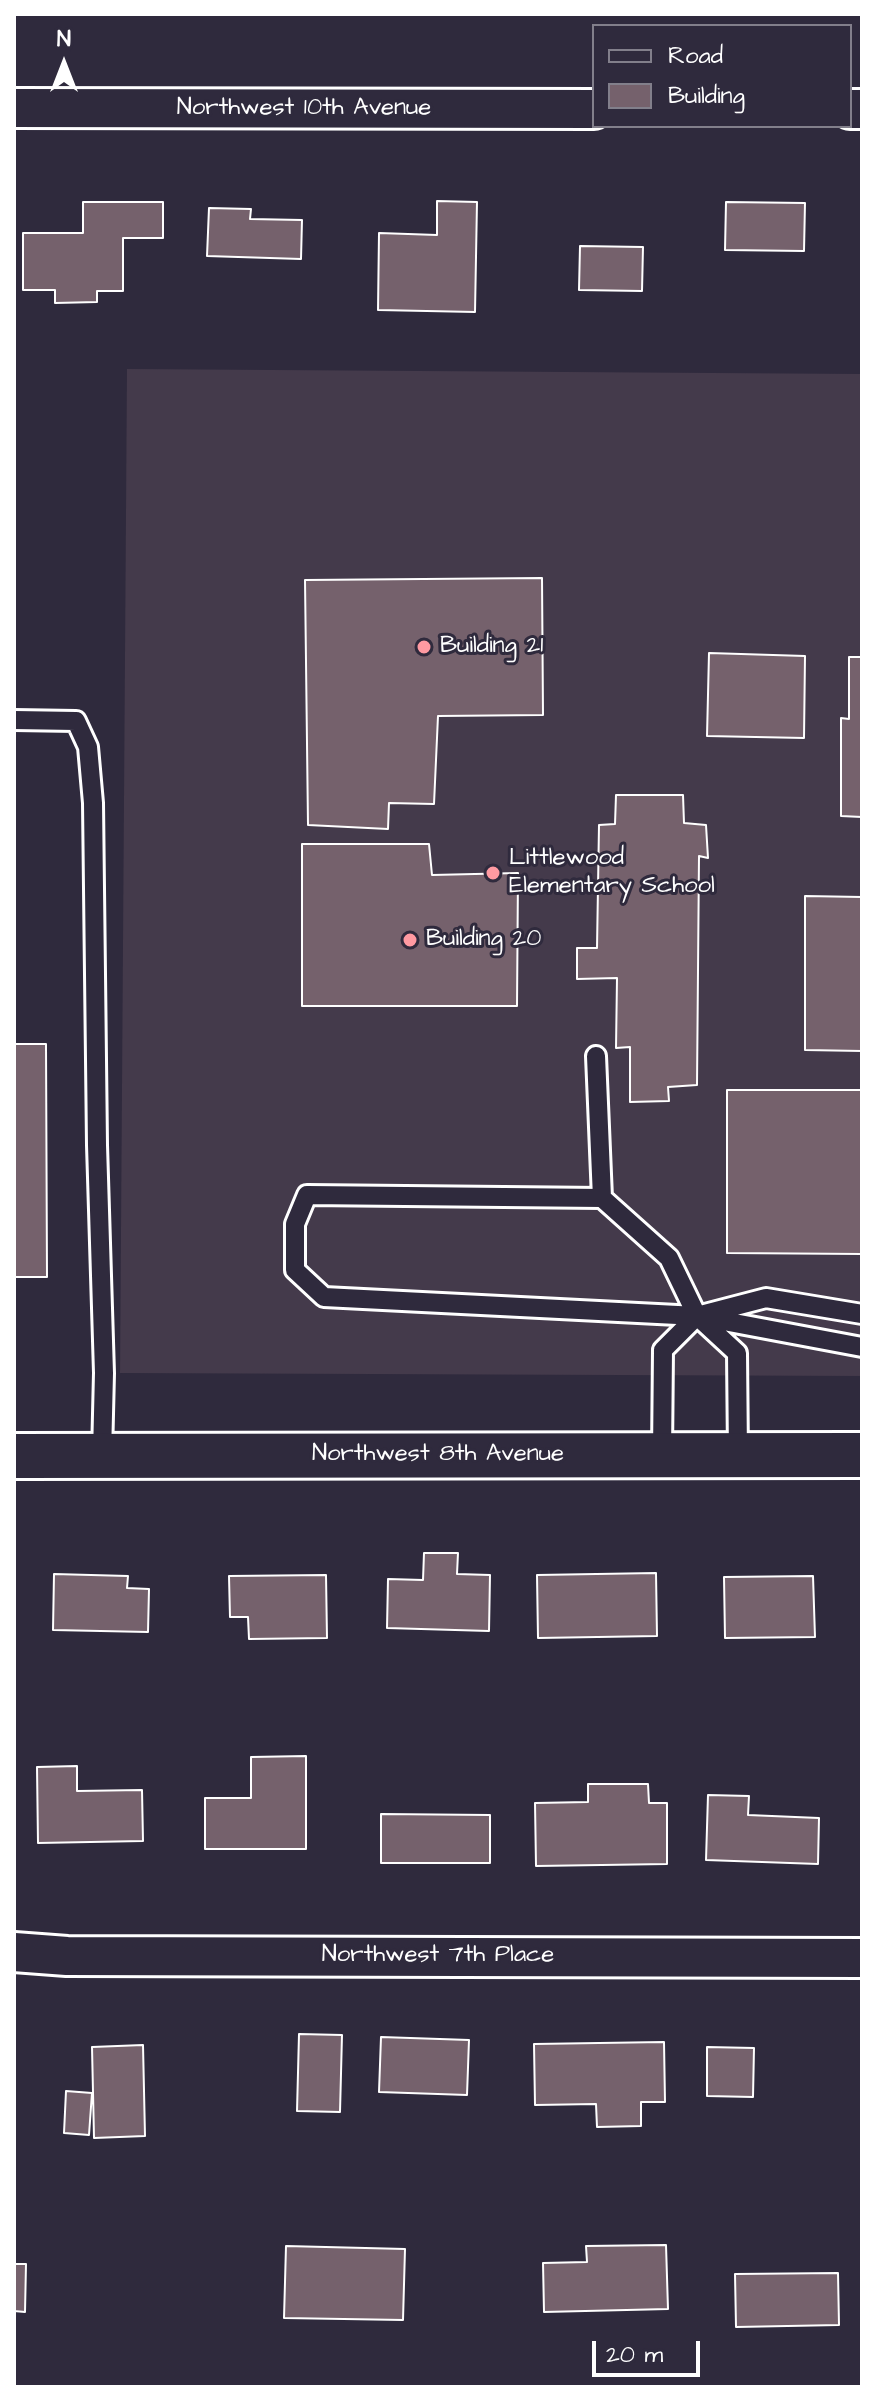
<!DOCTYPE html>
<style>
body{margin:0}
#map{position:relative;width:876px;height:2401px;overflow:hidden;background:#2f2a3d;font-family:"Architects Daughter",sans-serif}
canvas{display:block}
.frame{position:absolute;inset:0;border:16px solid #fff;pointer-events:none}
.legend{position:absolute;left:592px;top:24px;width:260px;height:104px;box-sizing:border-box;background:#2f2a3d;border:2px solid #827f8b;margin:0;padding:10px 14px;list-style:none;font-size:24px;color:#fff}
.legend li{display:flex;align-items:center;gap:16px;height:40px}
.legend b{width:40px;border:2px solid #827f8b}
.north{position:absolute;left:24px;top:24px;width:80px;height:80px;-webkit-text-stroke:6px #2f2a3d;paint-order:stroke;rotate:0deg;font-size:22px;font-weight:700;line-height:32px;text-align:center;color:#fff}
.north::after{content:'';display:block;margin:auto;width:28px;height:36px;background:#fff;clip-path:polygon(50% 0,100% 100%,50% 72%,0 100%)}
.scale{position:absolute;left:592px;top:2341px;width:108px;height:36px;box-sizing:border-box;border:4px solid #fff;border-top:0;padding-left:10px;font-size:24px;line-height:28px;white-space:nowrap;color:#fff;-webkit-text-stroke:6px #2f2a3d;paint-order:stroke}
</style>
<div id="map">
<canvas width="876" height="2401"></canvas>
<div class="frame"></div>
<ul class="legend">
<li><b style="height:10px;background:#2f2a3d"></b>Road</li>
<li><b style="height:22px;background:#75616c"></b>Building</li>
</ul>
<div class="north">N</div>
<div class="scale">20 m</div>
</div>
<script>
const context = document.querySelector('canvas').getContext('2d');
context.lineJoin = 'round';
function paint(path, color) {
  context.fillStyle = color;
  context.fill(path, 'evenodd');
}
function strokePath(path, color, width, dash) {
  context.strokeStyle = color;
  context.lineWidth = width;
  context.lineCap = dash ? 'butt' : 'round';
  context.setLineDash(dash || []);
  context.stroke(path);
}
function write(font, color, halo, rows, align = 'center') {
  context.font = font + ' "Architects Daughter",sans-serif';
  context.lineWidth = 6;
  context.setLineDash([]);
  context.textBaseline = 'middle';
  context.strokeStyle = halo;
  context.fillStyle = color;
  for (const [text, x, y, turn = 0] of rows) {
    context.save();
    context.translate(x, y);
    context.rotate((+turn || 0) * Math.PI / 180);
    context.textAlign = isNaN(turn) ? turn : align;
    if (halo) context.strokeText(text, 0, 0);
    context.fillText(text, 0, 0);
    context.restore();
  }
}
paint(new Path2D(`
 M127,369L862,374V1376L120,1373Z`), '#443a4b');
const building = new Path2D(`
 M437,201L477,202L475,312L378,310L379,233L437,235Z
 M83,202H163V238H123V291H97V302L55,303V290H23V233H83Z
 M726,202L805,203L804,251L725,250Z
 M209,208L251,209L250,219L302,220L301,259L207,256Z
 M580,246L643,247L642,291L579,290Z
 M542,578L543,715L438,716L434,804L389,803L388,829L308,825L305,580Z
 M709,653L805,656L804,738L707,736Z
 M849,657H862V817L841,816V718L849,719Z
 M616,795H683L684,823L706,825L708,858L699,856L697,1085L668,1087L669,1101L630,1102V1047L616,1048L617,978L577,979V948H597L599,825L615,824Z
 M302,844H429L432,875L518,873L517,1006H302Z
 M805,896L862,897V1051L805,1050Z
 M14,1044H46L47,1277H14Z
 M727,1090H862V1254L727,1253Z
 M424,1553H458L457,1574L490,1575L489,1631L387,1628L388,1579L423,1580Z
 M656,1573L657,1636L538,1638L537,1575Z
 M54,1574L128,1576L127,1588L149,1589L148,1632L53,1630Z
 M326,1575L327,1638L249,1639L248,1617H230L229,1576Z
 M813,1576L815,1637L725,1638L724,1577Z
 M306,1756V1849H205V1798H251V1757Z
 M77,1766V1791L142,1790L143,1841L38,1843L37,1767Z
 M588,1784H648L649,1803H667V1864L536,1866L535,1803L588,1802Z
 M708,1795L749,1796L748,1815L819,1818L818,1864L706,1860Z
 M381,1814L490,1815V1863H381Z
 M299,2034L342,2035L340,2112L297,2111Z
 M381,2037L469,2040L467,2095L379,2092Z
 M664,2042L665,2102H641V2126L597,2127L596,2104L535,2105L534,2044Z
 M143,2045L145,2136L94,2138L92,2047Z
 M707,2047L754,2048L753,2097L707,2096Z
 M66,2091L92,2093L89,2135L64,2133Z
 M666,2245L668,2309L544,2312L543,2263L587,2262L586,2246Z
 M286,2246L405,2249L403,2320L284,2318Z
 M14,2264H26L25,2312L14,2311Z
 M838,2273L839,2325L736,2327L735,2274Z`);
paint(building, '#75616c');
strokePath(building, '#fff', 2);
const lane = new Path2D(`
 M14,720L76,721L88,747L93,803L97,1145L104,1373L102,1455
 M596,1056L602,1198L669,1258L697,1316L737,1353L738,1455
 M602,1198L307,1195L295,1224V1270L324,1297L697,1316L862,1347
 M662,1455L663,1350L697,1316L766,1298L862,1314`);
const street = new Path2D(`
 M14,108L594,109
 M850,109H862
 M14,1952L67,1956L862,1958`);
const secondary = new Path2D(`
 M14,1456L862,1455`);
strokePath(lane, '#fff', 24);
strokePath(street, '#fff', 44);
strokePath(secondary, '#fff', 50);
strokePath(lane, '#2f2a3d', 18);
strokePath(street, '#2f2a3d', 38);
strokePath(secondary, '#2f2a3d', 44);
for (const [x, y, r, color] of [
 [424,647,8,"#ff9aa2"],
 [493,873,8,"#ff9aa2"],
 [410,940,8,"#ff9aa2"]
]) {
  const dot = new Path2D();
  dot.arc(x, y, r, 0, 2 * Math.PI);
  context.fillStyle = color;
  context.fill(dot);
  strokePath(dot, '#2f2a3d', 3);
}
write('24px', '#fff', '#2f2a3d', [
 ["Northwest 10th Avenue",304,109],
 ["Northwest 8th Avenue",438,1455],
 ["Northwest 7th Place",438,1956]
]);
write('24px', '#fff', '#2f2a3d', [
 ["Building 21",440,647],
 ["Littlewood",509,859],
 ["Elementary School",509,887],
 ["Building 20",426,940]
], 'left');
</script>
